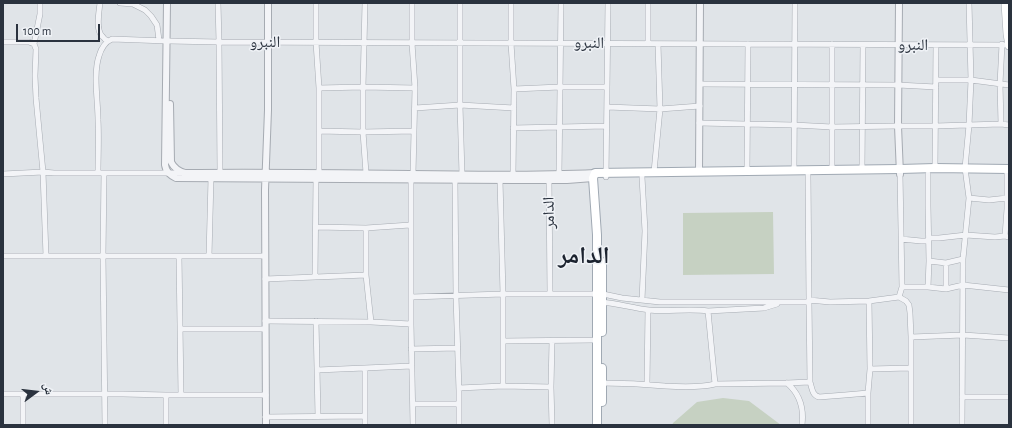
<!DOCTYPE html>
<meta charset="utf-8">
<style>
body{margin:0}
#map{position:relative;width:1012px;height:428px;overflow:hidden;background:#e0e4e8;font-family:"Alegreya Sans","Noto Naskh Arabic",sans-serif}
canvas{display:block}
.frame{position:absolute;inset:0;border:4px solid #2a323e;pointer-events:none}
.north{position:absolute;left:16px;top:372px;width:40px;height:40px;-webkit-text-stroke:3px #eff2f6;paint-order:stroke;rotate:75deg;font-size:11px;font-weight:700;line-height:16px;text-align:center;color:#2a323e}
.north::after{content:'';display:block;margin:auto;width:14px;height:18px;background:#2a323e;clip-path:polygon(50% 0,100% 100%,50% 72%,0 100%)}
.scale{position:absolute;left:16px;top:24px;width:84px;height:18px;box-sizing:border-box;border:2px solid #2a323e;border-top:0;padding-left:5px;font-size:12px;line-height:14px;white-space:nowrap;color:#2a323e;-webkit-text-stroke:3px #eff2f6;paint-order:stroke}
</style>
<div id="map">
<canvas width="1012" height="428"></canvas>
<div class="frame"></div>
<div class="north">ش</div>
<div class="scale">100 m</div>
</div>
<script>
const context = document.querySelector('canvas').getContext('2d');
context.lineJoin = 'round';
function paint(path, color) {
  context.fillStyle = color;
  context.fill(path, 'evenodd');
}
function strokePath(path, color, width, dash) {
  context.strokeStyle = color;
  context.lineWidth = width;
  context.lineCap = dash ? 'butt' : 'round';
  context.setLineDash(dash || []);
  context.stroke(path);
}
function write(font, color, halo, rows, align = 'center') {
  context.font = font + ' "Alegreya Sans","Noto Naskh Arabic",sans-serif';
  context.lineWidth = 3;
  context.setLineDash([]);
  context.textBaseline = 'middle';
  context.strokeStyle = halo;
  context.fillStyle = color;
  for (const [text, x, y, turn = 0] of rows) {
    context.save();
    context.translate(x, y);
    context.rotate((+turn || 0) * Math.PI / 180);
    context.textAlign = isNaN(turn) ? turn : align;
    if (halo) context.strokeText(text, 0, 0);
    context.fillText(text, 0, 0);
    context.restore();
  }
}
paint(new Path2D(`
 M773,212L774,274L683,275V213Z
 M723,398L749,401L781,425H672L673,423L697,402Z`), '#c6d1c2');
const minor = new Path2D(`
 M100,3C99,12 95,31 103,37C104,39 106,40 108,41
 M120,3L133,4L145,10L151,16L157,25L159,40
 M218,3L219,42L220,172
 M316,3V42L319,88V173
 M365,3L363,87V132L366,173
 M412,3V43L415,88L413,174
 M460,3V105L462,175
 M511,3V43L514,89L513,175
 M169,41L219,42L1009,45
 M3,42H29L34,44L36,49L35,76L36,98L43,172L46,256
 M34,44L40,14V3
 M648,44V3
 M832,44V170
 M936,80H971L1009,85
 M700,84L898,85L936,87
 M319,88L363,87L415,88
 M514,89L560,87H607
 M607,107L660,109L700,106
 M415,108L460,105L514,108
 M699,123L794,125L832,127L898,126H935L1001,124L1009,125
 M1001,124L1000,84L1002,44
 M513,128L606,126
 M319,131L363,132L414,131
 M935,168L936,45
 M862,169L863,45
 M747,171L748,44
 M794,171L795,3
 M654,172L660,109L658,44
 M98,173C98,155 99,138 98,120C98,101 93,74 99,56C101,49 105,42 112,39L167,41
 M104,173L103,256L105,425
 M3,174L43,172L54,173H184
 M559,174L561,3
 M808,175L809,300
 M606,177L608,3
 M642,177L645,231L642,300
 M411,180V324L413,425
 M455,180L456,296L459,391V425
 M500,180L503,294V386L551,387
 M549,180L550,294
 M969,198L989,200L1007,198
 M316,227L366,228L410,225
 M366,228V275L371,322
 M1005,236L1007,209V169
 M901,239L921,241H927L929,238H939L966,235L995,237L1005,236L1009,237
 M3,256H265
 M179,256L181,395
 M209,256L211,178
 M929,261L946,263L963,259
 M315,277L316,178
 M265,279L366,275
 M902,287H928L946,289L963,285L1009,290
 M928,287L929,261L928,206V174
 M946,289V263
 M411,297L503,294H603L622,298L660,302H809V300L830,302L869,301L899,297L906,301L909,305L910,313L911,337V425
 M899,297L902,287L900,174
 M600,302C616,303 632,308 649,310C669,312 689,308 708,311L715,384
 M809,302L810,382C812,388 812,395 819,397L845,395L868,393
 M708,311L764,308L777,304
 M265,321L371,322L411,324
 M316,321L318,416
 M180,329H265
 M911,337L963,335L1009,338
 M503,341L594,340L597,338
 M552,341L551,387L552,425
 M411,349L458,348
 M870,369L910,368
 M317,370L412,366
 M602,383C623,383 644,384 665,386C681,387 699,388 715,384L787,383L810,382
 M787,383C800,394 804,409 802,425
 M647,384L648,310
 M459,388L503,386
 M3,394H123L166,395V425
 M166,395H266
 M962,397H1009
 M413,404H459
 M265,417L365,416
 M23,425V394
 M365,425V368
 M868,425V393L870,369L869,301
 M962,425L963,259L969,198L965,168L969,125L971,80L969,3`);
const tertiary = new Path2D(`
 M167,3L165,165C166,172 170,175 176,178L513,180H567L593,178
 M899,3L898,126L900,174
 M170,104L171,162C174,168 178,171 185,173C260,172 335,173 410,174C472,175 533,176 595,173
 M699,171L700,3
 M266,425L265,190L268,110V3`);
const secondary = new Path2D(`
 M1005,3L1007,34L1009,46`);
const primary = new Path2D(`
 M602,262V332
 M602,402V368
 M597,425V235L593,178L595,173L900,169L935,168L1009,169`);
strokePath(minor, '#a6abb2', 6);
strokePath(tertiary, '#a6abb2', 8);
strokePath(secondary, '#a6abb2', 8);
strokePath(primary, '#a0a9b3', 10);
strokePath(minor, '#f3f4f7', 5);
strokePath(tertiary, '#f3f4f7', 6);
strokePath(secondary, '#fff', 7);
strokePath(primary, '#fff', 8);
write('16px', '#2a323e', '#eff2f6', [
 ["النبرو",265,42],
 ["النبرو",589,43,1],
 ["النبرو",913,45,1],
 ["الدامر",549,213,-91]
]);
write('bold 24px', '#1c232f', '#eff2f6', [
 ["الدامر",584,256]
]);
</script>
